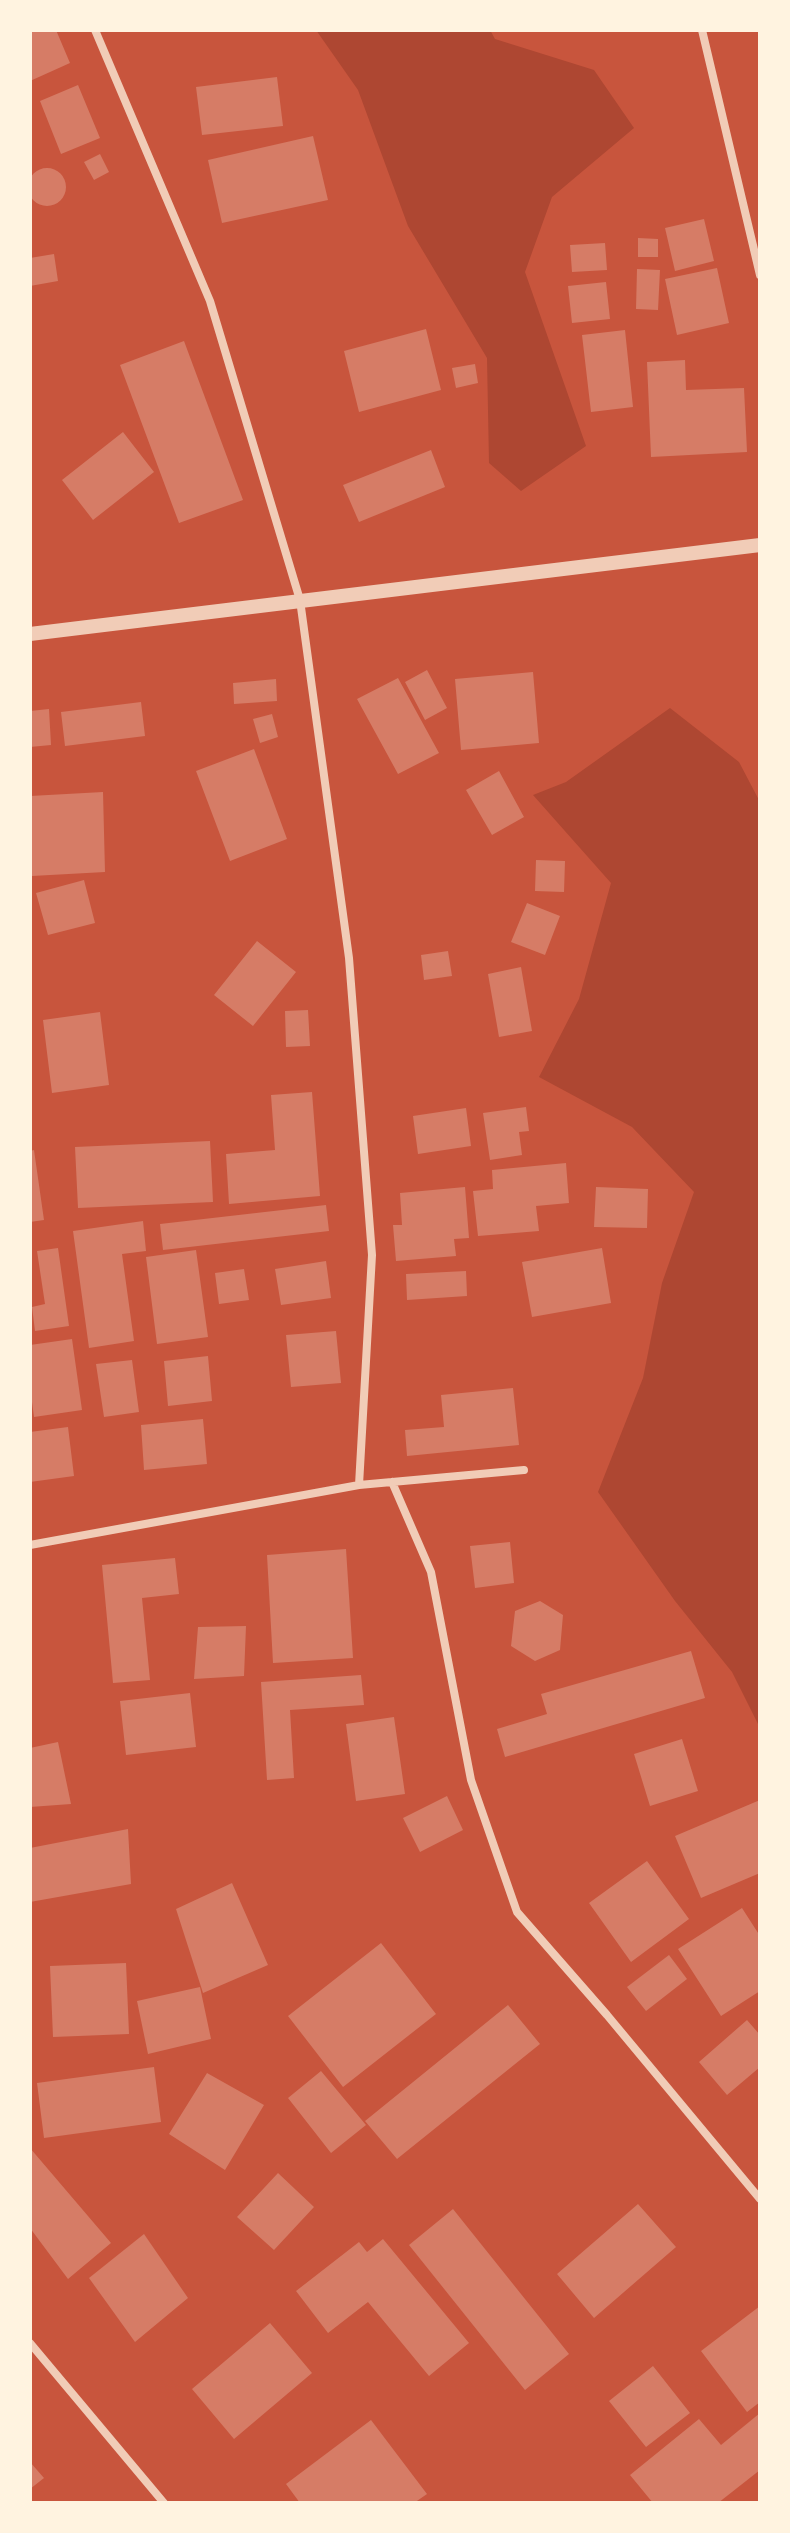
<!DOCTYPE html>
<style>
body{margin:0}
#map{position:relative;width:790px;height:2533px;overflow:hidden;background:#c8553d;font-family:Quicksand,sans-serif}
canvas{display:block}
.frame{position:absolute;inset:0;border:32px solid #fff3e0;pointer-events:none}
</style>
<div id="map">
<canvas width="790" height="2533"></canvas>
<div class="frame"></div>
</div>
<script>
const context = document.querySelector('canvas').getContext('2d');
context.lineJoin = 'round';
function paint(path, color) {
  context.fillStyle = color;
  context.fill(path, 'evenodd');
}
function strokePath(path, color, width, dash) {
  context.strokeStyle = color;
  context.lineWidth = width;
  context.lineCap = dash ? 'butt' : 'round';
  context.setLineDash(dash || []);
  context.stroke(path);
}
paint(new Path2D(`
 M316,30H490L495,39L594,70L634,128L552,197L525,272L586,446L521,491L489,463L487,358L408,226L358,90Z
 M670,708L739,762L760,802V1728L732,1672L675,1601L598,1492L643,1378L662,1283L694,1192L632,1127L539,1077L579,999L611,883L533,795L566,782Z`), '#ae4732');
paint(new Path2D(`
 M30,30H56L70,63L30,81Z
 M277,77L283,126L202,135L196,87Z
 M78,85L100,138L61,154L40,101Z
 M313,136L328,200L222,223L208,160Z
 M100,154L109,172L94,180L84,162Z
 M28 187a19 19 0 1 1 38 0a19 19 0 1 1-38 0Z
 M704,219L714,261L675,271L665,228Z
 M638,238L658,239V257H638Z
 M605,243L607,270L572,272L570,245Z
 M54,254L58,281L30,286V258Z
 M717,268L729,323L677,335L665,279Z
 M637,269L660,270L658,310L636,309Z
 M606,282L610,319L572,323L568,286Z
 M426,329L441,390L359,412L344,351Z
 M625,330L633,407L591,412L582,335Z
 M184,341L243,500L179,523L120,365Z
 M685,360L686,390L744,388L747,452L651,457L647,362Z
 M475,364L478,383L456,388L452,368Z
 M123,432L154,472L93,520L62,480Z
 M431,450L445,487L359,522L343,485Z
 M427,670L447,708L425,720L405,682Z
 M533,672L539,743L461,750L455,679Z
 M398,678L439,753L398,774L357,699Z
 M276,679L277,701L234,704L233,683Z
 M141,702L145,736L65,746L61,712Z
 M49,709L51,745L30,747V711Z
 M272,714L278,737L260,743L253,719Z
 M254,749L287,839L230,861L196,771Z
 M499,771L524,817L492,835L466,790Z
 M103,792L105,872L32,876L30,796Z
 M536,860L565,861L564,892L535,891Z
 M84,880L95,923L48,935L36,893Z
 M527,903L560,916L545,955L511,942Z
 M257,941L296,972L253,1026L214,995Z
 M448,951L452,976L424,980L421,955Z
 M521,967L532,1031L499,1037L488,974Z
 M308,1010L310,1046L286,1047L285,1011Z
 M100,1012L109,1085L52,1093L43,1020Z
 M312,1092L320,1196L229,1204L226,1154L275,1150L271,1095Z
 M526,1107L529,1131L519,1132L522,1155L490,1160L483,1113Z
 M466,1108L471,1146L418,1154L413,1116Z
 M210,1141L213,1202L78,1208L75,1147Z
 M34,1150L44,1220L30,1222V1151Z
 M566,1163L569,1203L536,1206L539,1231L478,1236L473,1191L493,1189L492,1170Z
 M465,1187L469,1238L454,1239L456,1256L396,1261L393,1225H402L400,1193Z
 M596,1187L648,1189L647,1228L594,1227Z
 M326,1205L329,1231L163,1250L160,1224Z
 M143,1221L146,1251L122,1254L134,1341L89,1348L73,1231Z
 M58,1248L69,1326L35,1331L32,1307L45,1304L37,1251Z
 M602,1248L611,1303L532,1317L522,1262Z
 M196,1250L208,1337L157,1344L146,1257Z
 M326,1261L331,1298L281,1305L275,1269Z
 M244,1269L249,1300L219,1304L215,1273Z
 M466,1271L467,1296L407,1300L406,1274Z
 M336,1331L341,1383L291,1387L286,1335Z
 M72,1339L82,1410L34,1417L30,1387V1345Z
 M208,1356L212,1401L168,1406L164,1361Z
 M132,1360L139,1412L104,1417L96,1364Z
 M513,1388L519,1445L407,1456L405,1430L444,1427L441,1395Z
 M203,1419L207,1464L144,1470L141,1425Z
 M68,1427L74,1476L30,1482V1432Z
 M510,1542L514,1583L475,1588L470,1546Z
 M346,1549L353,1658L273,1663L267,1555Z
 M175,1558L179,1594L142,1598L150,1680L113,1683L102,1565Z
 M540,1601L563,1615L560,1650L535,1661L511,1646L515,1611Z
 M246,1626L244,1676L194,1679L198,1627Z
 M691,1651L705,1698L505,1757L497,1729L547,1714L541,1694Z
 M361,1675L364,1705L290,1710L294,1778L267,1780L261,1682Z
 M190,1693L196,1747L126,1755L120,1701Z
 M394,1717L405,1794L356,1801L346,1724Z
 M682,1739L698,1791L650,1806L634,1754Z
 M58,1742L71,1804L30,1807V1748Z
 M447,1796L463,1830L420,1852L403,1818Z
 M760,1800V1873L701,1898L675,1836Z
 M128,1829L131,1884L30,1902V1848Z
 M647,1861L689,1919L631,1962L589,1903Z
 M232,1883L268,1965L203,1993L176,1909Z
 M742,1908L760,1936V1991L721,2016L678,1949Z
 M381,1943L436,2014L343,2087L288,2016Z
 M669,1955L687,1979L646,2011L627,1987Z
 M126,1963L129,2034L53,2037L50,1966Z
 M200,1987L211,2039L148,2054L137,2001Z
 M508,2005L540,2044L397,2159L365,2121Z
 M747,2020L760,2035V2067L727,2095L699,2062Z
 M154,2067L161,2122L44,2138L37,2083Z
 M321,2071L366,2125L331,2153L288,2098Z
 M207,2073L264,2105L225,2170L169,2134Z
 M30,2148L111,2243L68,2279L30,2228Z
 M278,2173L314,2207L274,2250L237,2217Z
 M638,2204L676,2247L594,2318L557,2274Z
 M453,2209L569,2354L525,2390L409,2245Z
 M144,2234L188,2298L135,2342L89,2278Z
 M383,2239L469,2343L429,2376L368,2302L328,2333L296,2291L359,2242L367,2252Z
 M760,2306V2402L747,2412L701,2351Z
 M270,2323L312,2373L234,2439L192,2389Z
 M653,2366L690,2413L646,2447L609,2401Z
 M760,2413V2470L718,2503H653L630,2475L699,2419L721,2445Z
 M371,2420L427,2494L414,2503H300L286,2484Z
 M30,2462L44,2478L30,2489Z`), '#d67c66');
strokePath(new Path2D(`
 M95,30L210,301L300,600L349,958L372,1255L359,1485
 M702,30L760,275
 M392,1482L431,1572L471,1780L517,1912L607,2015L760,2199
 M30,1545L359,1485L524,1470
 M30,2343L164,2503`), '#f1ccb7', 8);
strokePath(new Path2D(`
 M30,634L760,545`), '#f1ccb7', 14);
</script>
